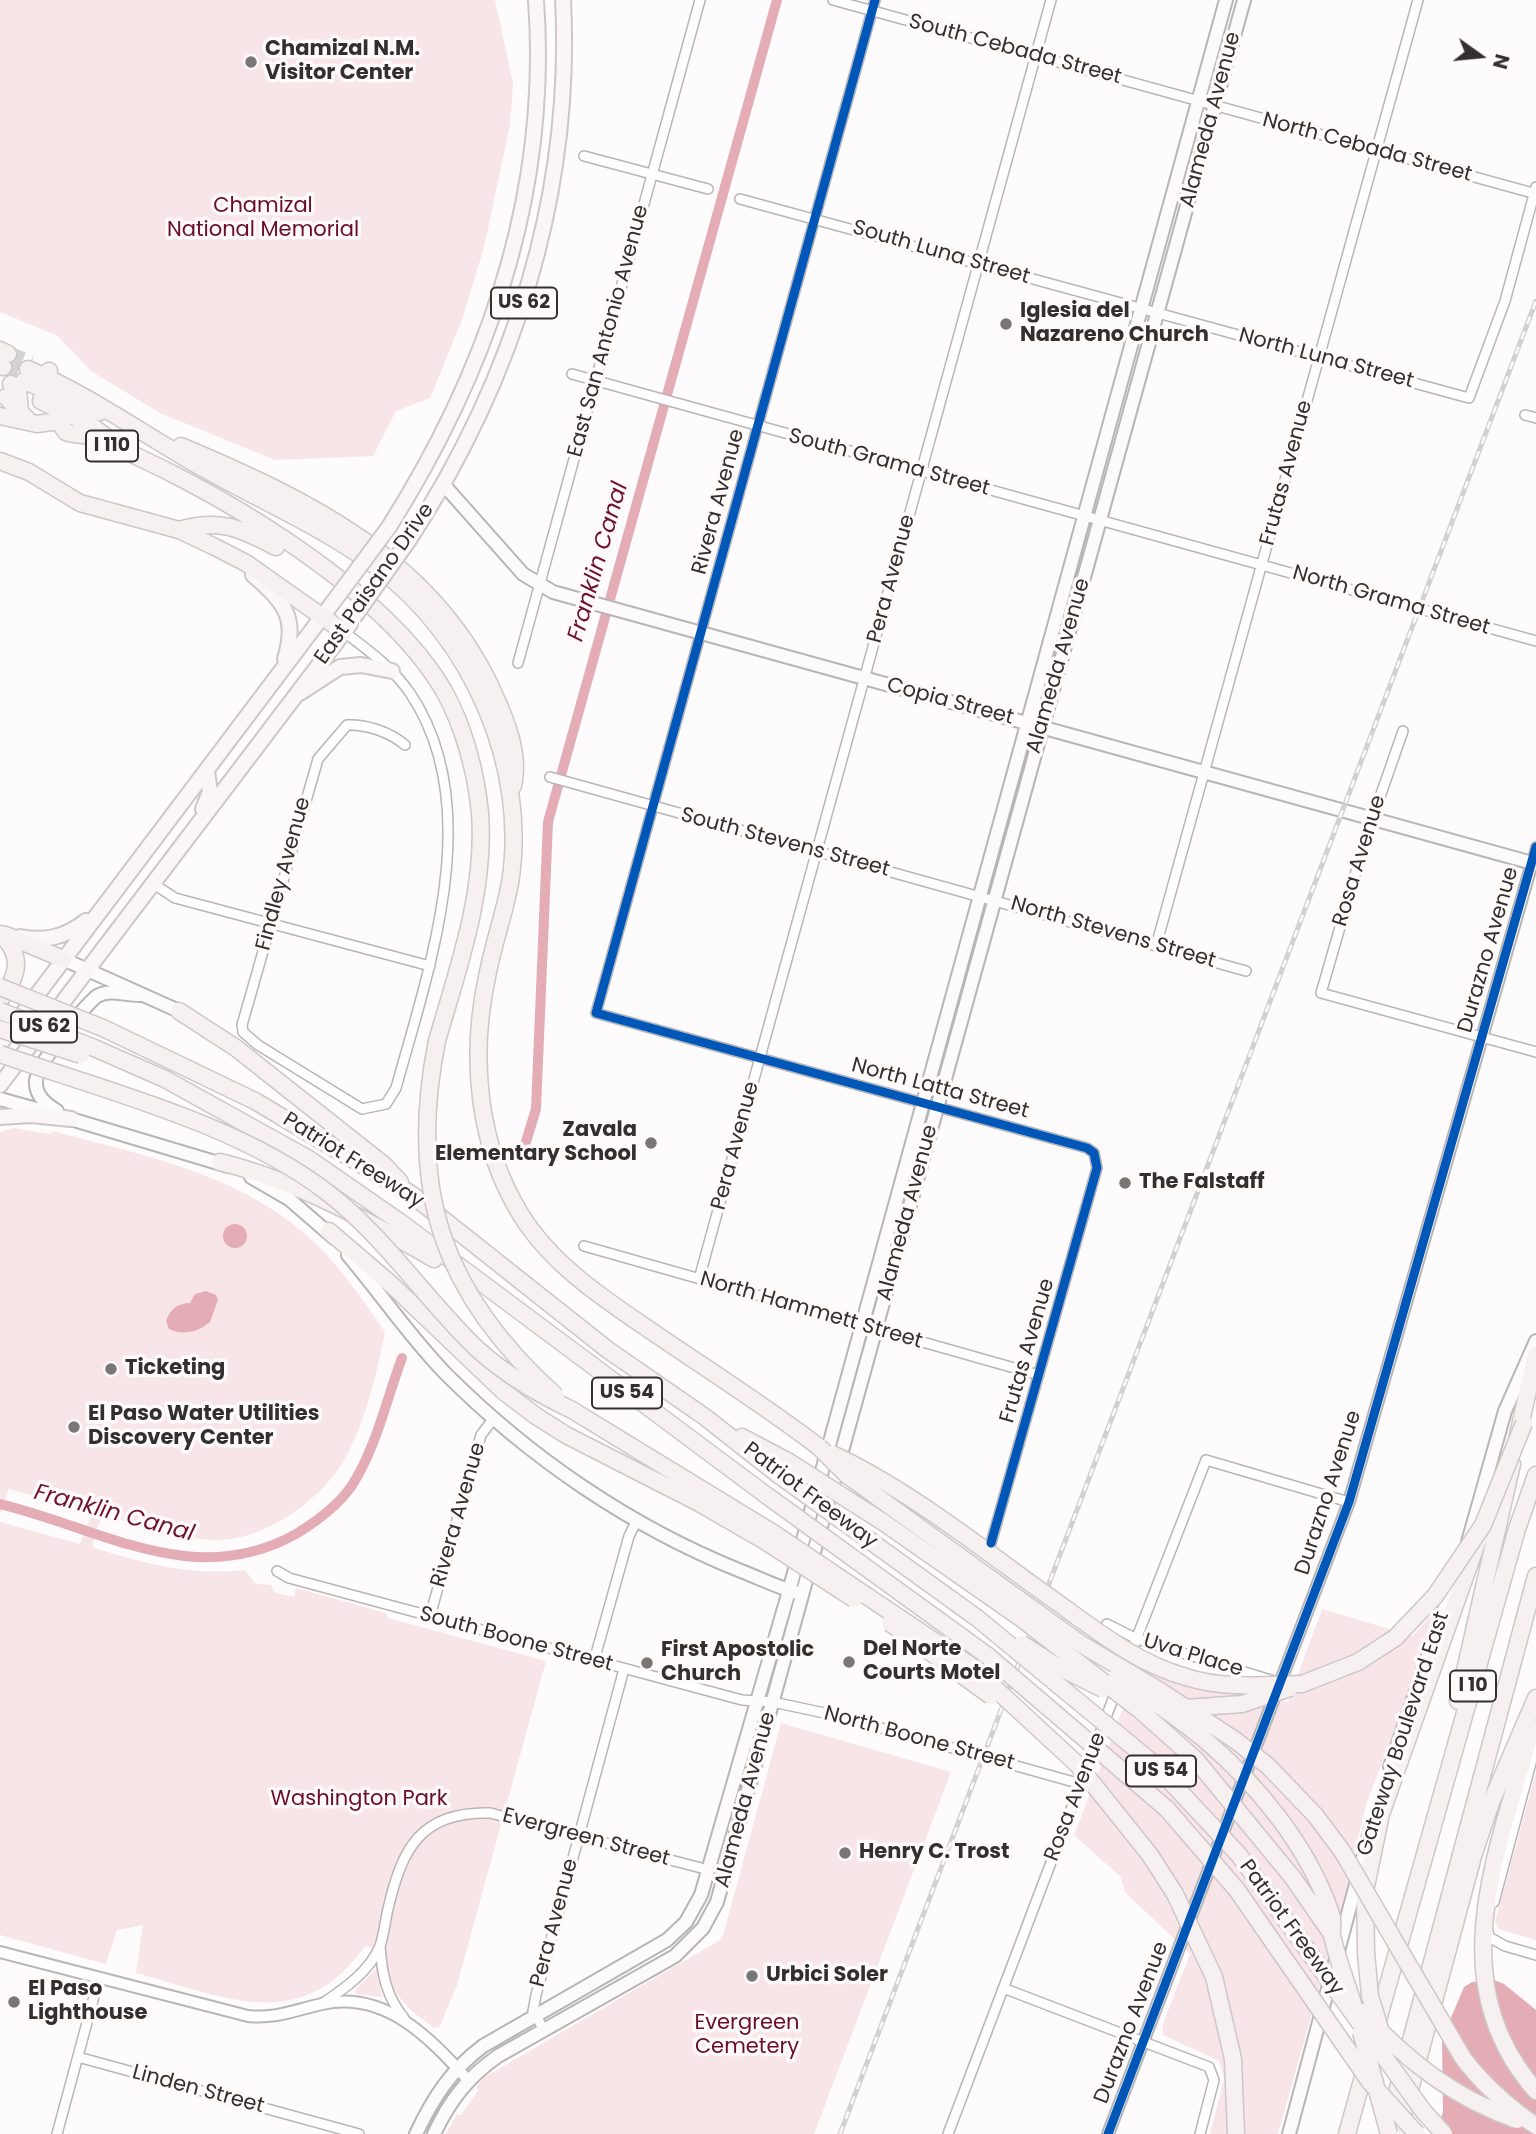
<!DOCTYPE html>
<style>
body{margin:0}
#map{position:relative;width:1536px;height:2134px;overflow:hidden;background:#fdfbfb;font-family:Poppins,sans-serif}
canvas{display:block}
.north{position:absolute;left:1445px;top:21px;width:70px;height:70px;-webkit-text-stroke:5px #fefafa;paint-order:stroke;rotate:105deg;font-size:19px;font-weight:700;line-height:28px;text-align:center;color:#332f2f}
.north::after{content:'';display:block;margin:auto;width:24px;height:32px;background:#332f2f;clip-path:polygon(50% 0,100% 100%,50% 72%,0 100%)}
</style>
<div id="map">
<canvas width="1536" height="2134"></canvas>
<div class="north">N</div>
</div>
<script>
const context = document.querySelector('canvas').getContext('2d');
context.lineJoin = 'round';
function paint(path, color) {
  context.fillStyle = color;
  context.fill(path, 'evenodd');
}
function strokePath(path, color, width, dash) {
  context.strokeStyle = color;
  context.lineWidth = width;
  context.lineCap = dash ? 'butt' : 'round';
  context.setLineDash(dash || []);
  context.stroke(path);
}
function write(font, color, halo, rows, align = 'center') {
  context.font = font + ' Poppins,sans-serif';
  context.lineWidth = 7;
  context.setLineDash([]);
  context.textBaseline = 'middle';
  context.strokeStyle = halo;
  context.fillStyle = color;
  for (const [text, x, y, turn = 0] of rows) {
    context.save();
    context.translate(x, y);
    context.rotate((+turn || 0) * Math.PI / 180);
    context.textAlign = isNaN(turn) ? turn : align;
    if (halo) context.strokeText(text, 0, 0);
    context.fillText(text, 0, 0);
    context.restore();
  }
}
paint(new Path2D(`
 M0,0H495L513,83L510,125L484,247L462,320L430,398L396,411L373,456L275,460L160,413L91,371L58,336L0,312Z
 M13,1128L50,1134L53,1131C141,1155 233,1172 304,1233C336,1260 361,1297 385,1332C377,1372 366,1419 347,1455C324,1499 264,1542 213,1540C177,1538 138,1524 103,1515C99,1528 91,1530 94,1548C148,1564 188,1576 245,1570L256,1584L271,1585L275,1593L294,1597L296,1588L386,1613L388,1618L546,1661L457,1985L440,2026L434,2028C402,2004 389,1994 386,1952L365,1946C301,2037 223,1996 136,1973L143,1925L117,1930L106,1964L0,1935V1522L80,1544L90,1519L89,1511L9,1489L0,1514V1132Z
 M1322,1609L1413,1636L1431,1616L1437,1618L1366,1805L1341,1909L1278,2134H1210L1224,2080L1219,2061L1163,2035V2024L1190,1954L1125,1892L1121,1877L1074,1835L1143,1657L1288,1702Z
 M781,1723L951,1772L814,2134H446L456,2115H461L478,2091L477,2086L483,2078L722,1939Z
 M1536,1772V1940L1499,1929L1495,1922Z
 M377,1968L382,1997L355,1994L356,1989Z`), '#f8e5e7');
paint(new Path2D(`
 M223 1236a12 12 0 1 1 24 0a12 12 0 1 1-24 0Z
 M206,1291L216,1295L218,1300L210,1322C198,1332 183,1336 169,1329L166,1321C170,1309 178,1303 190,1303L195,1294Z
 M1494,1980L1504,1984L1536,2010V2134H1437L1443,2111L1442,2039L1464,1987L1472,1982Z`), '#e4adb6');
strokePath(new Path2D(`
 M525,1145L536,1109L548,822L777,0
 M0,1504C101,1528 194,1591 296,1534C319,1520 344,1502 357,1477C378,1440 387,1398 402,1358`), '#e4adb6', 10);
strokePath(new Path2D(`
 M8,354L31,363
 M3,367L26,376`), '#d5d2d2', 16, [16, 8]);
const minor = new Path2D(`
 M833,0L1536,194
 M875,0L596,1013L1087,1148L1094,1153L1097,1168L991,1543
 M584,156L708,189
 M740,199L1469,398L1505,301L1536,187
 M572,374L1536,641
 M1525,415L1536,418
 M344,632C368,650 393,668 410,693C487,807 429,968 396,1088L386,1104L362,1109L258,1045L243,1032L242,1025L318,759L347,725C366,724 390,732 405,745
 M518,663L700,0
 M1403,731L1366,837L1321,993L1536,1052
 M550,777L1246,971
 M1532,863L1536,847
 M152,883L175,898L430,966
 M1156,946L1418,0
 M584,1246L1039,1375
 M699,1279L1051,0
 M277,1571L289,1578L742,1700L773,1702L838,1716L1081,1784
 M430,1616L481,1435L494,1418
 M1107,1624L1137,1639L1274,1681
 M1130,1655L1206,1460L1349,1502
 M594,1661L629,1536L637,1520
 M1494,1902L1536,1744
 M1488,1932L1489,1937L1505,1946L1536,1955
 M380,1946C382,1974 386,1996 404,2018
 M1003,1988L1209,2067L1214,2080L1200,2134
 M323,2003C344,1989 370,1971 380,1946C384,1935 385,1921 388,1909C402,1848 421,1811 490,1813L709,1870
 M544,2030L533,2011L536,1995L624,1669
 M78,2057L359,2134
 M57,2134L99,1978
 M948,2134L1116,1691`);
const tertiary = new Path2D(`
 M0,1952L248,2016C276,2019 295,2010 322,2004C385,1990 430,2038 468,2080
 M1108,2134L1349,1502L1532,863`);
const secondary = new Path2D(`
 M444,485L523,574L553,592L1536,864
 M63,959L179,1011
 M0,1099L47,1112
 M57,1111C46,1104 35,1096 36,1081C37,1063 83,1008 97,996C111,988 126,996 142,995
 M64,1117L228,1166
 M251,1177L289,1199L334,1238
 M348,1255C381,1294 410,1337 446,1374C530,1458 631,1527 741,1571C759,1578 777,1587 795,1592
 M1468,1542L1505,1411L1536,1341
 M1390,1767L1458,1569
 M416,2134C433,2098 451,2070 483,2046L667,1940L686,1922L701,1895L789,1591L1226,0
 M434,2134C450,2100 468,2077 498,2056L675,1956L703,1928L717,1902L1244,0
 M1289,2134L1371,1828`);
const primary = new Path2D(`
 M389,527C489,368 550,190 536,0
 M409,540C514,379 573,193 563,0
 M253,575C284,602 298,617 285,659
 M300,693L340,667L361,665L392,671
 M203,809L210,792L207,771
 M20,937C46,942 65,937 86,921
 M0,1044L334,601
 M0,1085L350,624
 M0,1117L31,1115L71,1119`);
const motorway = new Path2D(`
 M0,350L8,354
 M0,366L3,367
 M28,369C91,396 144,435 203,468C261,501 325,528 378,568C471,637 529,767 510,883C504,915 493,945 487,977C470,1056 477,1144 521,1215C554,1268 609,1302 660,1337C713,1373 768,1408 819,1447
 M49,371L41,401L88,423L109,439
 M24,381L100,412
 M11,384L18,390L20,411
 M6,397L30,422
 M0,416L37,424L58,421L66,432C74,435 83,434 92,437C205,482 382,585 444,691C464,727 476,772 480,813C486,891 458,968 437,1041
 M181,446C309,500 435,561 494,694C507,722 520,755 513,786
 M0,461L29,472L80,503L179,530L215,547L246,563L344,632
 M179,530C219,518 240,528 276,547
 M6,935L63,959
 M0,1000C18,976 24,957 1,934
 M179,1011L236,1048L384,1165L400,1182
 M103,1028L255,1101L411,1194L608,1350L705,1417L776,1473
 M92,1047L165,1079L309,1159L400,1222L766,1495
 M220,1162C297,1181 365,1219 434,1259
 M329,1231L392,1285L503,1391L536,1416L566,1435L699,1503L765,1541
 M572,1410L770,1531
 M1518,1435L1536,1355
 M742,1437L789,1462
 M1302,1684L1358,1662L1395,1638
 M1458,1701L1512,1464
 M1532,1728C1499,1849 1439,1981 1536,2091
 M1366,1953L1365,1891L1381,1814L1479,1537
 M1376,2027L1517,1529L1536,1475
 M1233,2059L1236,2134
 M1390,2118L1536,1576
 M1347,2134L1367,2062
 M1398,2134L1474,1853L1492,1800L1536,1698`);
strokePath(minor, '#b8b5b6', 12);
strokePath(tertiary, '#b8b5b6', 14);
strokePath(secondary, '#b8b5b6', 16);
strokePath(primary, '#cec6c7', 18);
strokePath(motorway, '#cec6c7', 19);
strokePath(minor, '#fffefe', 9);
strokePath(tertiary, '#fffefe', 10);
strokePath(secondary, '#fcfafa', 12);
strokePath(primary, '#faf6f7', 14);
strokePath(motorway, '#f6f0f1', 16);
const rail = new Path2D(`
 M840,2134L1536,301`);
strokePath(rail, '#d2d0d0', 5);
strokePath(rail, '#fefafa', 2.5, [8]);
const primaryBridge = new Path2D(`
 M334,601L389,527
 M354,617L409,540`);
const motorwayBridge = new Path2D(`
 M0,987L103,1028
 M0,1011L92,1047
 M0,1029L81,1055
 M437,1041C407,1190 443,1295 556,1396
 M0,1054C106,1091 239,1124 328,1193C381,1234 420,1291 467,1339C497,1370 534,1392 572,1410
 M819,1447L847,1475L1081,1644L1160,1691L1235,1740L1268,1766L1315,1815L1342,1851L1463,2058C1484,2086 1507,2106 1536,2126
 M832,1454C910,1490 987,1553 1058,1603C1098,1632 1137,1663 1186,1677C1223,1689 1263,1685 1302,1684
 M789,1462L883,1522L1022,1619L1141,1711L1196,1760L1293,1878L1331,1933
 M776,1473L977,1618L1154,1764L1239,1855L1424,2112L1444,2134
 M766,1495L988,1656L1167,1809L1237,1890L1370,2082L1417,2134
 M770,1531L980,1672
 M765,1541L854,1599
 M890,1623L991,1696
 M1395,1638L1435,1596L1483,1525L1524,1423
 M1022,1644L1053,1664L1103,1689
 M973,1668L1077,1764L1150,1855L1175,1894L1214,1977L1233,2059
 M1117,1676C1146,1697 1177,1716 1204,1739C1257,1784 1309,1847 1331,1914C1334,1921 1331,1928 1332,1935C1337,1959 1347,1983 1354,2007
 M1186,1708L1242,1704L1290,1688
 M1366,1953L1370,1996L1380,2029
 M1362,2012C1407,2061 1454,2098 1517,2120
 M1361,2032L1389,2134`);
strokePath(primaryBridge, '#cec6c7', 18, []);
strokePath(motorwayBridge, '#cec6c7', 19, []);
strokePath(primaryBridge, '#faf6f7', 14);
strokePath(motorwayBridge, '#f6f0f1', 16);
strokePath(new Path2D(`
 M875,0L596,1013L1087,1148L1094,1153L1097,1168L991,1543
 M1108,2134L1349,1502L1536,847`), '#0057b8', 9);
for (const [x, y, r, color] of [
 [251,62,7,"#7a7676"],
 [1006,324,7,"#7a7676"],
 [651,1143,7,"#7a7676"],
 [1125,1183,7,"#7a7676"],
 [111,1369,7,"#7a7676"],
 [74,1427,7,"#7a7676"],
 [849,1662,7,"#7a7676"],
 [647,1663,7,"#7a7676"],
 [845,1853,7,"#7a7676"],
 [752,1976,7,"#7a7676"],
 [14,2002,7,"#7a7676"]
]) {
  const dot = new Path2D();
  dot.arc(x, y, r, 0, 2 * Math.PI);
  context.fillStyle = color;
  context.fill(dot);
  strokePath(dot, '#fefafa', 2.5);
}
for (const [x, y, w] of [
 [524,303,66],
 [112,446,52],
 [44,1027,66],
 [627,1393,70],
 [1473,1686,46],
 [1161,1771,70]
]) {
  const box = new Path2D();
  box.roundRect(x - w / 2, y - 15.5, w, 31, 5);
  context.fillStyle = '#fefafa';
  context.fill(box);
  strokePath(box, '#332f2f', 2);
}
write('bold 19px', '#332f2f', null, [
 ["US 62",524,303],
 ["I 110",112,446],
 ["US 62",44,1027],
 ["US 54",627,1393],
 ["I 10",1473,1686],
 ["US 54",1161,1771]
]);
write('bold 21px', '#332f2f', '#fefafa', [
 ["Chamizal N.M.",265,50],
 ["Visitor Center",265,74],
 ["Iglesia del",1020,312],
 ["Nazareno Church",1020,336],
 ["Zavala",637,1131,"right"],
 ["Elementary School",637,1155,"right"],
 ["The Falstaff",1139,1183],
 ["Ticketing",125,1369],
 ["El Paso Water Utilities",88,1415],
 ["Discovery Center",88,1439],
 ["Del Norte",863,1650],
 ["Courts Motel",863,1674],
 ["First Apostolic",661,1651],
 ["Church",661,1675],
 ["Henry C. Trost",859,1853],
 ["Urbici Soler",766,1976],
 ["El Paso",28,1990],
 ["Lighthouse",28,2014]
], 'left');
write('21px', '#332f2f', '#fefafa', [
 ["South Cebada Street",1015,50,15],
 ["Alameda Avenue",1211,120,-75],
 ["North Cebada Street",1367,148,15],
 ["South Luna Street",941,253,16],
 ["East San Antonio Avenue",609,331,-75],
 ["North Luna Street",1326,359,15],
 ["South Grama Street",889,463,15],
 ["Frutas Avenue",1287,473,-75],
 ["Rivera Avenue",719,502,-75],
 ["Pera Avenue",892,579,-75],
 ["East Paisano Drive",375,584,-55],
 ["North Grama Street",1391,601,16],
 ["Alameda Avenue",1059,666,-74],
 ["Copia Street",950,702,15],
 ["South Stevens Street",785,843,15],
 ["Rosa Avenue",1360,861,-73],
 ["Findley Avenue",284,874,-75],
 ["North Stevens Street",1113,933,16],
 ["Durazno Avenue",1489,950,-74],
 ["North Latta Street",940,1089,15],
 ["Pera Avenue",736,1146,-75],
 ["Patriot Freeway",353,1161,32],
 ["Alameda Avenue",908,1213,-75],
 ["North Hammett Street",811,1311,16],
 ["Frutas Avenue",1028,1351,-74],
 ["Durazno Avenue",1329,1493,-72],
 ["Patriot Freeway",810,1496,37],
 ["Rivera Avenue",459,1515,-74],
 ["South Boone Street",516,1640,15],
 ["Uva Place",1193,1656,17],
 ["Gateway Boulevard East",1404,1734,-72],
 ["North Boone Street",919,1739,15],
 ["Rosa Avenue",1076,1797,-69],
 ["Alameda Avenue",746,1800,-75],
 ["Evergreen Street",586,1838,15],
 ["Pera Avenue",555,1923,-75],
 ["Patriot Freeway",1291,1928,54],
 ["Durazno Avenue",1132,2023,-69],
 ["Linden Street",198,2090,15]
]);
write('21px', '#6a0c2b', '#fefafa', [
 ["Chamizal",263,207],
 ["National Memorial",263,231],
 ["Washington Park",359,1800],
 ["Evergreen",747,2024],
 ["Cemetery",747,2048]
]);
write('italic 23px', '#6f122f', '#fefafa', [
 ["Franklin Canal",599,562,-74],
 ["Franklin Canal",114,1514,15]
]);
</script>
